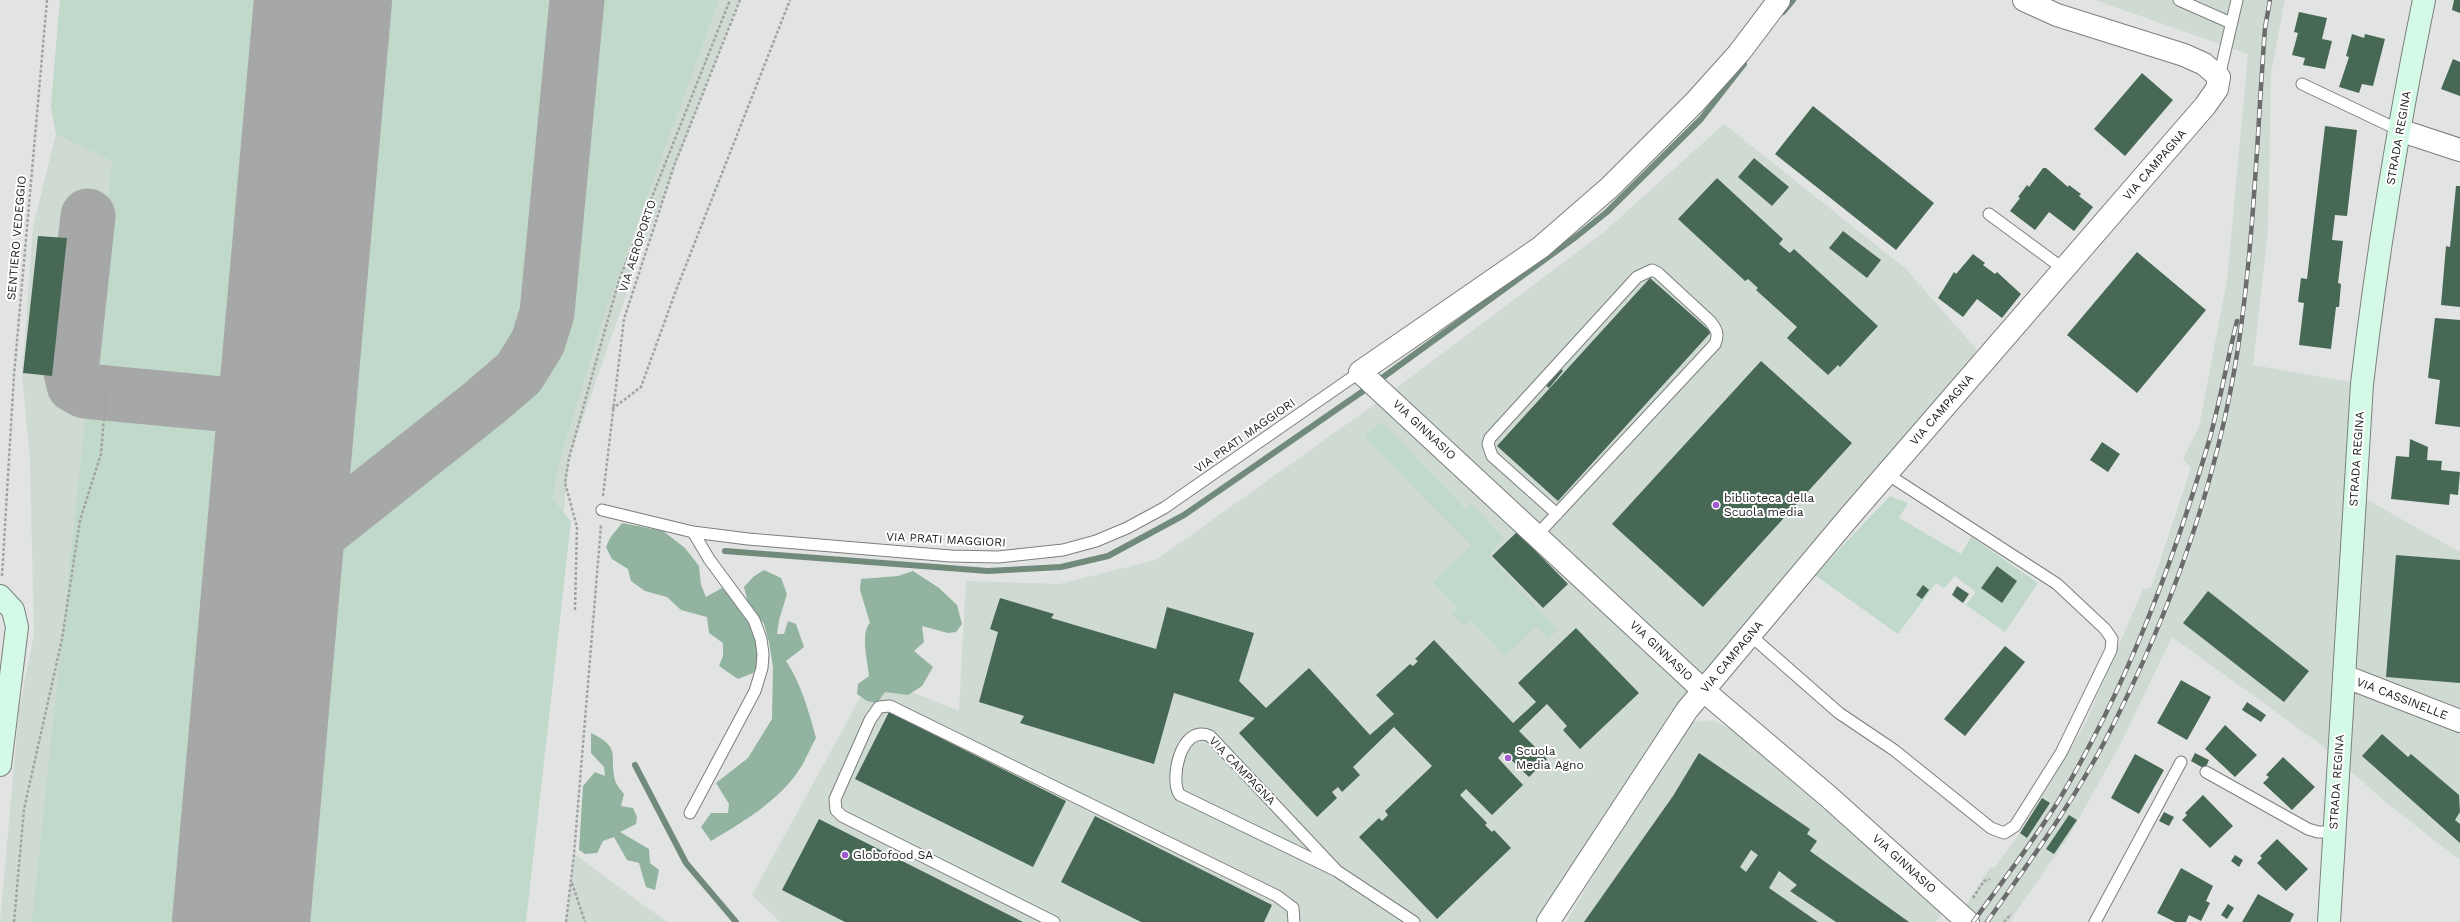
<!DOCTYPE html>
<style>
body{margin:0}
canvas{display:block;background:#e1e4e2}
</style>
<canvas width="2460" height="922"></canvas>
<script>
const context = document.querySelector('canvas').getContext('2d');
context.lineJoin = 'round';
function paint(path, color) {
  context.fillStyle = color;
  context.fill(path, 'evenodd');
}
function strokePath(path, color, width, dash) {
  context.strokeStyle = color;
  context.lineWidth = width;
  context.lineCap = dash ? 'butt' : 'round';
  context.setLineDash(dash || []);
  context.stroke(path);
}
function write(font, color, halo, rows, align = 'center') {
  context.font = font + ' "Work Sans",sans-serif';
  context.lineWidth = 4;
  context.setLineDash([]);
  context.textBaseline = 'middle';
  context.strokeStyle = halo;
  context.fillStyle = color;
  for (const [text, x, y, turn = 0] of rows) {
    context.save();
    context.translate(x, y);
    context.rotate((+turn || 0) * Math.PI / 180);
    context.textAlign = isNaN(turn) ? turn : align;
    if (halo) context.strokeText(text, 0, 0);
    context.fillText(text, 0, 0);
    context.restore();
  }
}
paint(new Path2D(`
 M60,0H739L635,270L569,458L524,922H0L19,710L34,634L30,460L22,376L33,227L56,134L51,106Z
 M2095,0H2285L2271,73L2268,229L2253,365L2362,384L2355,493L2460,552V860L2389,805L2319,743L2172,637L2120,745L2069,836L2009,922H1955L1990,868L1995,867L2020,833L2087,720L2143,589L2151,588L2191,468L2183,459L2199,427L2227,281L2248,54Z
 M1724,124L1906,269L1986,360L1722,668L1548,922H780L752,895L872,676L959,711L966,581L1059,584L1156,560L1386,396L1605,231Z
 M1713,720L1731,729L1943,912L1936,922H1566L1650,781L1689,725L1693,722Z
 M574,854L667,922H566Z`), '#cfdad3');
paint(new Path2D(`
 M60,0H277L245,369C235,381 222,387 207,392L96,378L91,369L112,161L56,134L51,106Z
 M371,0H719L606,309L560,459L552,499L571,521L526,922H293Z
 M87,402L207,417L239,447L199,922H32Z
 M1382,422L1465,509L1471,504L1504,538L1489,556L1558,630L1548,639L1536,627L1505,656L1471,620L1464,627L1451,614L1458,607L1433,582L1471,546L1365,437Z
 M1890,496L1908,503L1899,518L1961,554L1971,537L2038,583L2005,632L1966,605L1976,592L1955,576L1944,588L1936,583L1898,634L1815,575Z`), '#c1d9ca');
paint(new Path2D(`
 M622,523L663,531L685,548L699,566L701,585L706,597L722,588L749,617L760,662L753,673L738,679L719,666L723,656V643L709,633L707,617L681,610L667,597L645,591L631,581L628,569L612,559L606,547L610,538Z
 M764,570L781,578L787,594L779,620L777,634H784L788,621L796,624L804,647L786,661C801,683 809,712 816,738C810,748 806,760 799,770C779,801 741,823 711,841L701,827L711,813H728L729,804L716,783L748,758L772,719L773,667L769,642L764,624L748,603L744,587L753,577Z
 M913,571L939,588L957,605L962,624L956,632L948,633L922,626L924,642L914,651L933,667L922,686L908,695L885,692L877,703L867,701L857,694L858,684L869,676C868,662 860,633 870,623L860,590L861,579L898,576Z
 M591,733C622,748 609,755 615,780C616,785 621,790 624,794L621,806L633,808L637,817L636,824L620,832L649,849L650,863L659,870L655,890L646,887L639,863L627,860L614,837L603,841L597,853L585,854L579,850L583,786L595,772L605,776L604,767L591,753Z`), '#91b39f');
strokePath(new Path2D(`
 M1783,12L1793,0
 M725,551L988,571L1061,567L1108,556L1184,515L1382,378L1577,236L1607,212L1701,119L1744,64
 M635,765L686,863L736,922`), '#718a7b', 6);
strokePath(new Path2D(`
 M88,216L71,372L74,385L85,391L285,410
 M272,571L484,403L519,373L538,342L547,313L577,0`), '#a6a8a7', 55);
strokePath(new Path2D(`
 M241,922L323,0`), '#a6a8a7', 138);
paint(new Path2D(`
 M2454,0H2460V13L2452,10Z
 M2299,12L2327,18L2322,39L2332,41L2325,69L2303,65L2305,58L2292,55L2298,33L2294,32Z
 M2352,34L2364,38L2365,34L2385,39L2373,86L2362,84L2359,93L2339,87L2349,57L2346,56Z
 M2453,59L2460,62V96L2441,89Z
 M2142,73L2173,100L2125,156L2094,129Z
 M1813,106L1934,203L1896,250L1775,154Z
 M2325,126L2357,130L2347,216L2335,215L2332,240L2343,241L2338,283L2341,284L2339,307H2336L2331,349L2299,345L2304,303L2298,302L2301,278L2307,279Z
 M1754,158L1789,187L1772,206L1738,177Z
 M2043,168H2046L2068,187L2069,185L2081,194L2079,196L2093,207L2074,231L2049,212L2035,230L2010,211L2020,198L2018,197L2027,185L2029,187Z
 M1717,178L1783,239L1779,244L1790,253L1794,249L1878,326L1840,367L1838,365L1828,375L1787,338L1797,327L1756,290L1758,288L1748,279L1745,281L1678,219Z
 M2456,186H2460V307L2441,305L2446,246L2450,247Z
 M1843,231L1881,260L1867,278L1829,248Z
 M38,236L67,238L52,376L23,373Z
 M2137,252L2206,310L2137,393L2067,335Z
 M1973,254L1985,263L1983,265L1995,274L1997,272L2021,294L2002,318L1977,299L1963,317L1938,298L1954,272L1956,274Z
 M1650,278L1711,332L1558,501L1497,446Z
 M2435,318L2460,320V427L2435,424L2440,380L2428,378Z
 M1761,361L1852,443L1703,607L1612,524Z
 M1558,366L1563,371L1549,388L1543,383Z
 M2410,439L2428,447L2427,460L2442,461L2441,470L2460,472L2458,495L2450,494L2449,505L2391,499L2396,456L2409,457Z
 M2102,442L2120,454L2108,472L2090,460Z
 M1517,532L1568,584L1543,608L1492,556Z
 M2396,555L2460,560V683L2386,677Z
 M1997,566L2017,581L2002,603L1981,588Z
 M1923,585L1929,590L1922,599L1916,595Z
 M1957,586L1969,594L1963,603L1952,595Z
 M2208,591L2309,671L2284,702L2183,623Z
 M1000,598L1054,614L1051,618L1156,649L1167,607L1254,633L1239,681L1266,708L1309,668L1370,735L1394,714L1376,695L1410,664L1413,666L1418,661L1415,659L1434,640L1513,723L1536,702L1518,683L1576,628L1639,693L1580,749L1563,730L1567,726L1547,704L1519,731L1547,759L1529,777L1503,752L1498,758L1523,785L1492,815L1466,789L1460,795L1487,823L1485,825L1492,832L1494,830L1511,848L1437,919L1359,837L1379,818L1382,821L1388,815L1385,811L1432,766L1394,727L1353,767L1360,775L1342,792L1338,787L1332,792L1337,798L1317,817L1239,733L1255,718L1174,693L1154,764L1020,723L1024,716L979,702L998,632L990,629Z
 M2005,646L2025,662L1965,736L1944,719Z
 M2181,680L2211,697L2187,740L2157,723Z
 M2247,702L2266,715L2261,722L2242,710Z
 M889,712L1066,801L1033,867L855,779Z
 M2225,725L2257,755L2235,777L2205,749Z
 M2382,734L2408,757L2411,754L2459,795L2460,812L2455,820L2460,824V843L2362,756Z
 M1699,753L1810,829L1807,834L1817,841L1810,851L1909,922H1836L1790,891L1797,885L1779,871L1769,888L1818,922H1584L1673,796ZM1751,850L1758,855L1746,872L1740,867Z
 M2195,753L2209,760L2205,769L2191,761Z
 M2135,754L2164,770L2139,814L2111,798Z
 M2283,757L2315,787L2292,810L2263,783L2269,777L2266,775Z
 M2203,795L2233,826L2210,848L2182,820L2187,815L2185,813Z
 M2042,798L2050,803L2027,838L2020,833Z
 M2164,812L2174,817L2169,826L2159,821Z
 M2069,815L2077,820L2054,854L2046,849Z
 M1095,816L1272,905L1264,922H1141L1061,882Z
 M819,819L1023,922H845L782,890Z
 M2277,839L2308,869L2286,891L2257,863L2262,858L2260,856Z
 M2235,855L2243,860L2239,867L2231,861Z
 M2181,868L2213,886L2206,901L2210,903L2201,921L2189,915L2186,922H2175L2157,913Z
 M2258,894L2294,914L2290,922H2242Z
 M2228,904L2234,908L2227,919L2221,915Z`), '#486856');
const lane = new Path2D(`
 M2179,0L2231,23
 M2219,77L2237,0
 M2302,84L2399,130
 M1989,214L2065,270
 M602,510L693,532L748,539L951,556L998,557L1063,550L1096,541L1127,528L1164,508L1360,372
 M1537,535L1715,344C1719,334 1717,330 1710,321L1658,273L1652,270L1637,277L1490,438L1488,444L1492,456L1557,514
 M1750,635L1839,713L1894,750L1991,828L2004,833L2015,826L2061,753L2111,650L2112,639L2105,629L2057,584L1887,474
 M2206,772L2308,829L2318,832H2334
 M690,813L755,691L762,668L763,654L761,639L754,620L709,559L693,532
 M1337,871L1210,736C1180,723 1169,782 1180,795L1337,871L1414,922
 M1054,922L842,816L836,810L835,799L870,720L879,707L890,706L1277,896L1293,908L1294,922
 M2095,922L2181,762`);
const street = new Path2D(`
 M1779,0L1739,53L1695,102L1610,187L1541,247L1360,372L1704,691L1829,797L1968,922
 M2399,130L2460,150
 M2344,676L2460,721
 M1548,922L1687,710L1850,516L2205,106L2217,89L2219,77L2204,64L2184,55L2057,15L2024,0`);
const secondary = new Path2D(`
 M0,596L13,610L17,627L0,765
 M2329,922L2362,384C2377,255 2398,127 2424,0`);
strokePath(lane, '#7c7f7d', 13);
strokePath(street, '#7c7f7d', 24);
strokePath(secondary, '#7c7f7d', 24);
strokePath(new Path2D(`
 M612,409L641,387L675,293L790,0
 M603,496L624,319L674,166L740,0
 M2,576L14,375L47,0
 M575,610L577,527L565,483L569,458L619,280L730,0
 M572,883L585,922
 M1973,898L1984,881L1990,879
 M14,922L24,809L62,639L80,520L101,454L106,393
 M566,922L574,854L601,525
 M2004,922L2011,914`), '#a1a4a2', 2.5, [3, 2]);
strokePath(lane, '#fff', 11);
strokePath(street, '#fff', 22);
strokePath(secondary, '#d4fae7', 22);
const rail = new Path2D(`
 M1973,922C2002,882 2033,842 2059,800C2126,688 2172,566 2209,441C2220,402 2227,361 2237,321
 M1987,922C2029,862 2073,803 2107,737C2169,616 2217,484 2238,348C2254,242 2257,135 2265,28L2270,0`);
strokePath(rail, '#6b6d6c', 4.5);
strokePath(rail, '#fff', 3, [9]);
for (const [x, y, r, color] of [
 [1716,505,4,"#9f5acf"],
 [1508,758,4,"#9f5acf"],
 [845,855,4,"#9f5acf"]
]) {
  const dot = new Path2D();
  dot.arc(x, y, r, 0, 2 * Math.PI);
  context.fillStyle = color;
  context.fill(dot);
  strokePath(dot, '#fff', 1.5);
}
write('12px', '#1b1d1c', '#fff', [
 ["STRADA REGINA",2399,138,-80],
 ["VIA CAMPAGNA",2155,165,-49],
 ["SENTIERO VEDEGGIO",17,238,-85],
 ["VIA AEROPORTO",638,246,-72],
 ["VIA CAMPAGNA",1942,410,-49],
 ["VIA GINNASIO",1424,430,43],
 ["VIA PRATI MAGGIORI",1245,436,-35],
 ["STRADA REGINA",2357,459,-86],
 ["VIA PRATI MAGGIORI",946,540,3],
 ["VIA GINNASIO",1661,651,43],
 ["VIA CAMPAGNA",1732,657,-50],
 ["VIA CASSINELLE",2402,699,21],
 ["VIA CAMPAGNA",1242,771,46],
 ["STRADA REGINA",2337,782,-86],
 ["VIA GINNASIO",1904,864,42]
]);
write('12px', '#1b1d1c', '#fff', [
 ["biblioteca della",1724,498],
 ["Scuola media",1724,512],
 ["Scuola",1516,751],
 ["Media Agno",1516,765],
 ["Globofood SA",853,855]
], 'left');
</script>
